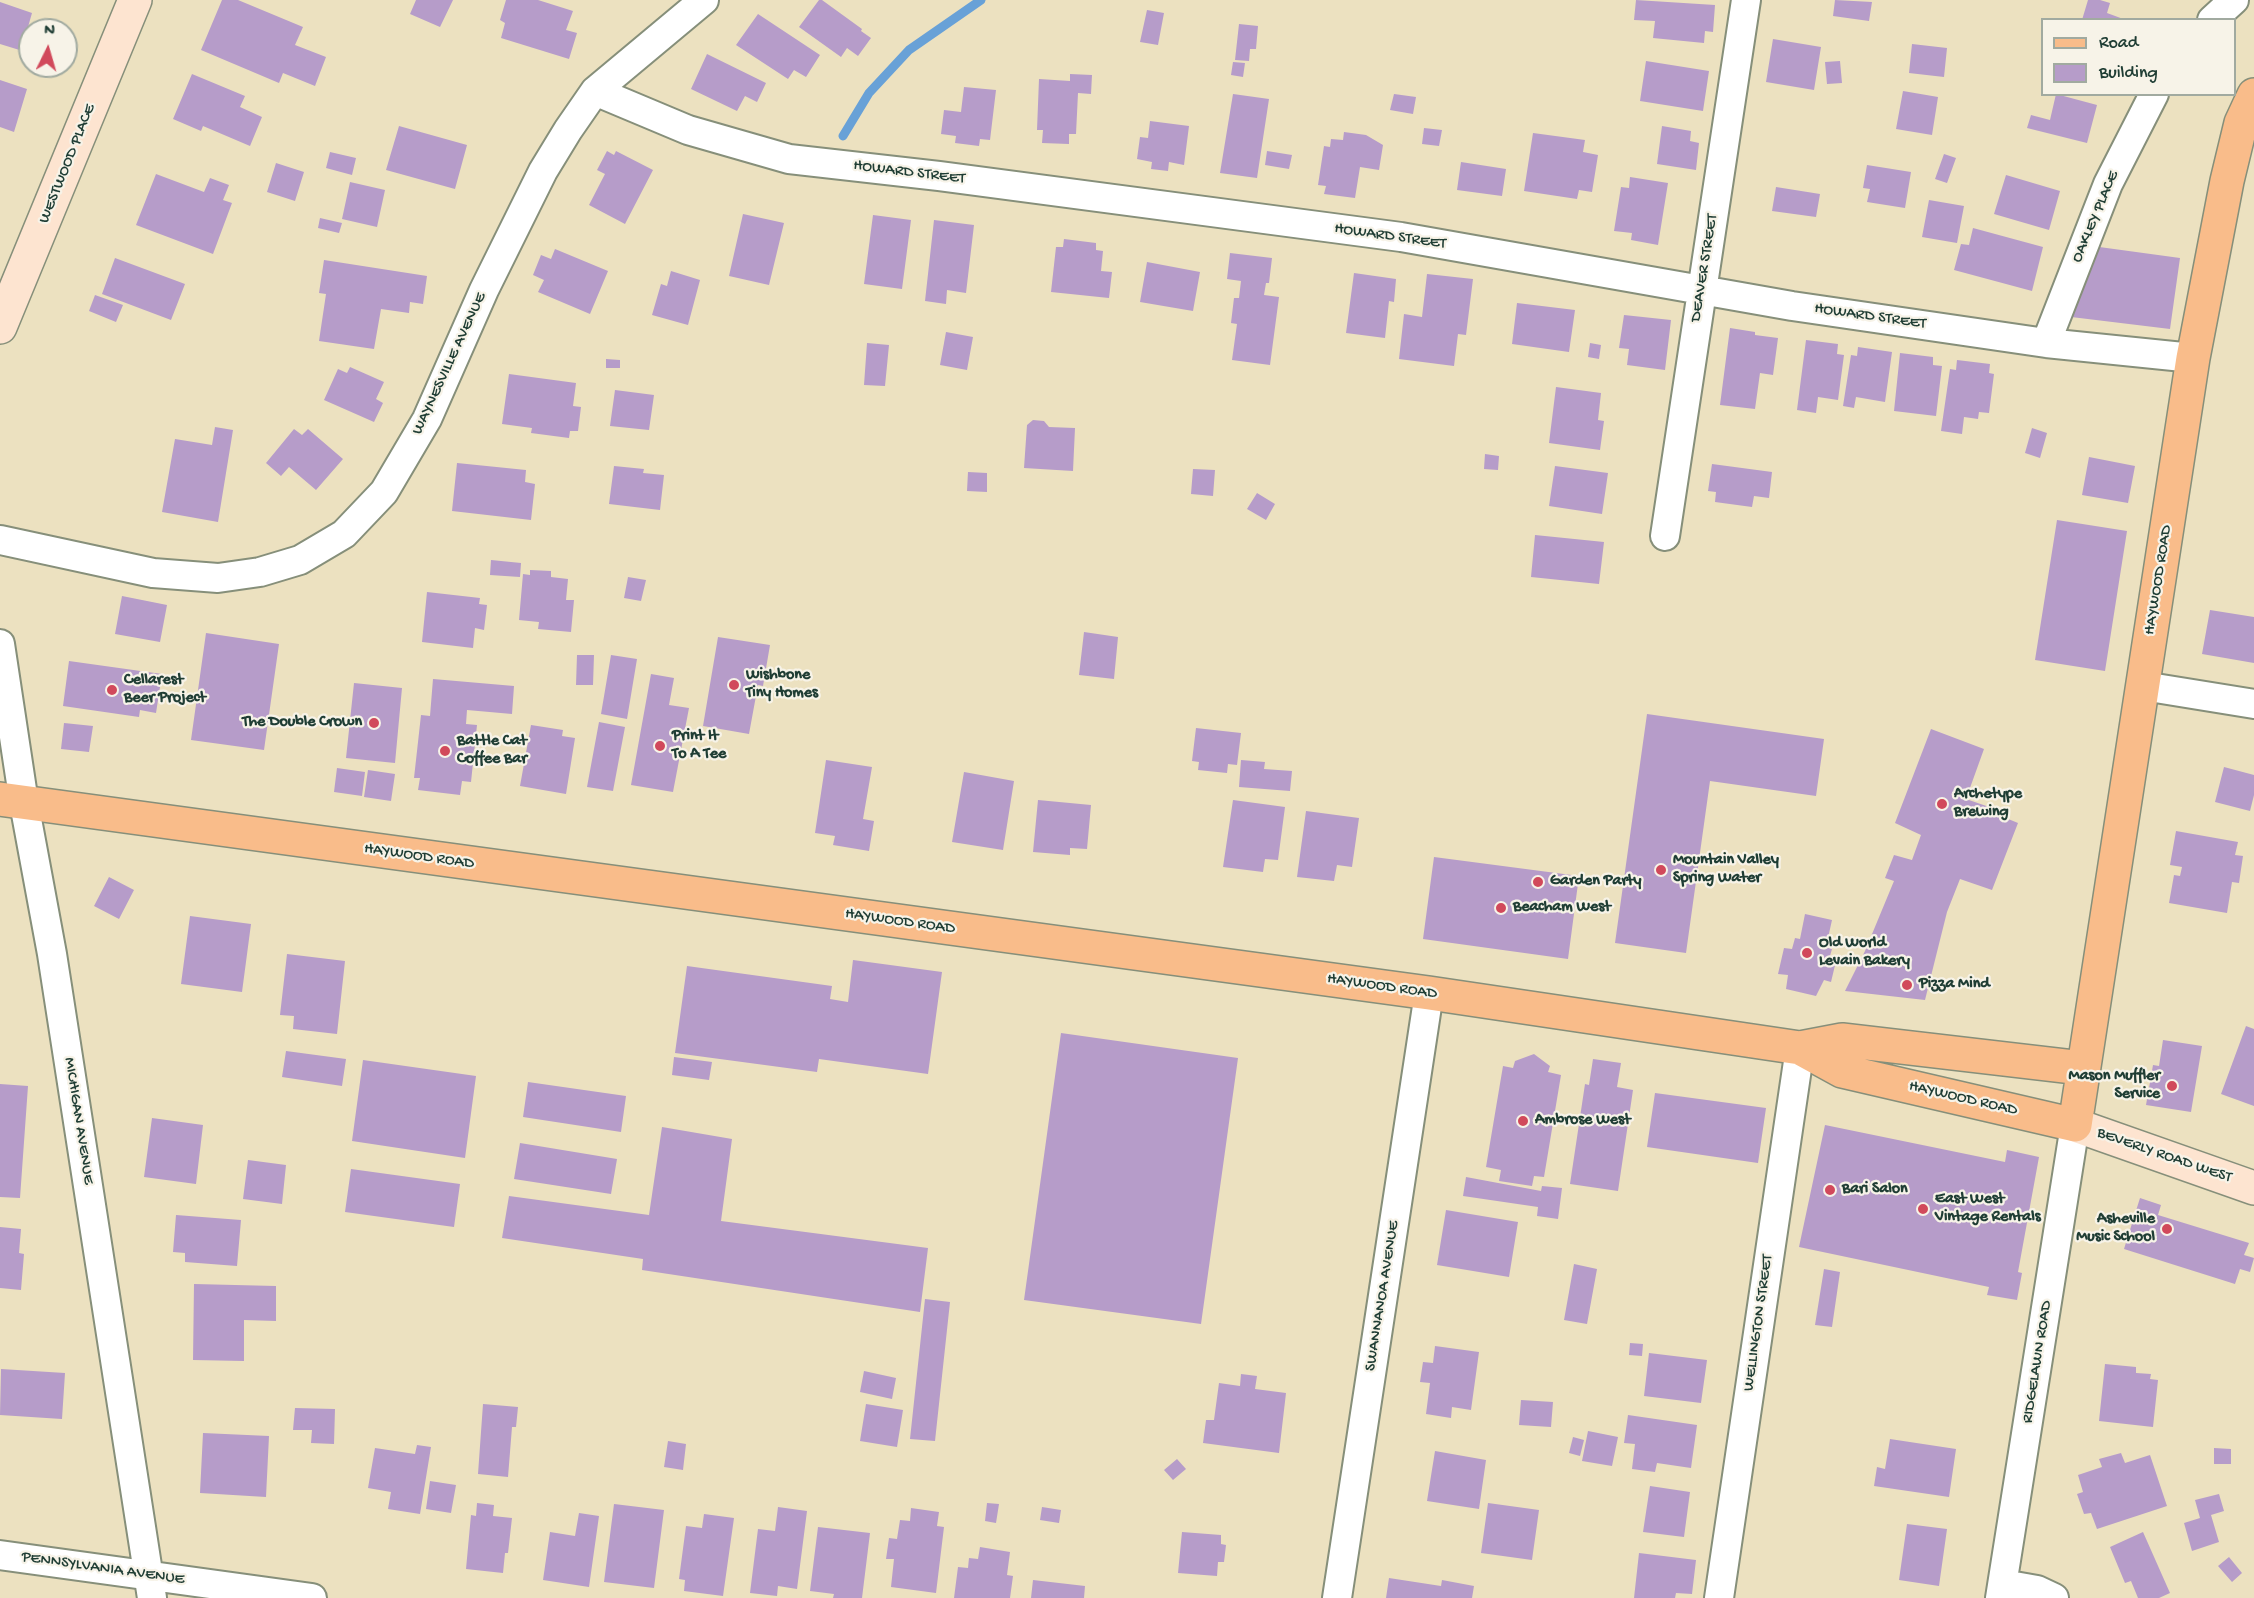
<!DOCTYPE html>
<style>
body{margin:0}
#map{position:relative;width:2254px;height:1598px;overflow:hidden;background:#ece1c0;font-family:"Gochi Hand",sans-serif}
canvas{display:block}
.legend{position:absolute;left:2041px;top:18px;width:195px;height:78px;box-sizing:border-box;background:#f7f3e8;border:2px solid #a1aaa0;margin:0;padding:8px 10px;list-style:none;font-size:18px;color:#1f3d34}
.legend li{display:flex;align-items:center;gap:12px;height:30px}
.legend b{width:30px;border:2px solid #a1aaa0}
.north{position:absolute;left:18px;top:18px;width:60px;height:60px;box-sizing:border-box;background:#f7f3e8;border:2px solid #a1aaa0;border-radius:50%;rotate:5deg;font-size:16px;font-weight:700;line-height:24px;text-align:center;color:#1f3d34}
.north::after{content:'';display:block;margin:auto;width:21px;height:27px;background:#d1495b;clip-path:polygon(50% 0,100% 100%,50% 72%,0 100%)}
</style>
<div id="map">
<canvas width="2254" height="1598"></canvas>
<ul class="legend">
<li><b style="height:8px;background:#f9bc8a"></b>Road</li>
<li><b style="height:16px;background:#b69cc9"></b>Building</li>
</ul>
<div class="north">N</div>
</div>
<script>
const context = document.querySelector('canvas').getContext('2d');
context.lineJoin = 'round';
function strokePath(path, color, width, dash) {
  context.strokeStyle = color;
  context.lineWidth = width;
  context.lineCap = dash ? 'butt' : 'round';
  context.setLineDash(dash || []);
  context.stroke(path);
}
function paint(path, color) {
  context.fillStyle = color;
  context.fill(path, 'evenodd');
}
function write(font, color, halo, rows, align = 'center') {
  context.font = font + ' "Gochi Hand",sans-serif';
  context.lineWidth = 4.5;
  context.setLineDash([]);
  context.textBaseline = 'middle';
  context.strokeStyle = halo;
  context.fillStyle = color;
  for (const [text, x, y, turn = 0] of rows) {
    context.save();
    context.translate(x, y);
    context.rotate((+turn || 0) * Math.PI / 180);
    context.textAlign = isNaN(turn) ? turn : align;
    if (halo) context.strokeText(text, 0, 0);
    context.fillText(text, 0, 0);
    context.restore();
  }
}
strokePath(new Path2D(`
 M843,136L869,93L909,50L981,0`), '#68a1d7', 9);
paint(new Path2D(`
 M222,0H238L303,27L295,45L326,57L315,86L283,73L279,83L201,50Z
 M416,0H453L440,27L410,14Z
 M506,0H538L573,11L566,30L577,33L569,59L501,38L505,23L500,20Z
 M819,0H822L862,29L861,31L871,38L858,56L847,48L841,57L799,27Z
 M1636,0L1715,5L1713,32L1705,31L1704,43L1653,38L1655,21L1634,20Z
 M1835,0L1872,2L1869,21L1833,16Z
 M2088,0H2100L2110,3L2107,13L2126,20H2082Z
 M0,2L32,13L28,27L37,30H30V41L26,52L0,44Z
 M1147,10L1164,13L1158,45L1140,42Z
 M758,14L820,55L806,77L794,70L788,79L736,45Z
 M1239,24L1258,26L1256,49H1250L1249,61L1235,60Z
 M1773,39L1821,47L1814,90L1766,82Z
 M1912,44L1947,48L1944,77L1909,73Z
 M707,54L766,83L757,102L745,96L737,111L691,89Z
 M1646,61L1709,71L1703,111L1640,101Z
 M1840,61L1842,83L1827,84L1825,62Z
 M1233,62L1245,63L1243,77L1231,75Z
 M192,74L245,96L240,107L262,117L250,146L203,126L201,131L173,119Z
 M1070,74L1092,75L1091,94L1078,93L1076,134H1069V144L1042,143L1043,130H1037L1039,79L1070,81Z
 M0,80L27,89L14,132L0,127Z
 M964,87L996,90L990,140L980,139L979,146L955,143L956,136L941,134L944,110L961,112Z
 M1903,91L1938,97L1932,135L1896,129Z
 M1233,94L1269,99L1257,178L1220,173Z
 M1394,94L1416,97L1413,114L1390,110Z
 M2056,94L2097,105L2087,143L2027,128L2031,115L2050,120Z
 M1150,121L1189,126L1184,165L1169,162L1168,171L1151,169L1152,162L1137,159L1140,137L1148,138Z
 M399,126L467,145L455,189L386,170Z
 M1662,126L1691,131L1690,141L1699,143L1696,170L1657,164Z
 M1424,128L1442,130L1439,146L1422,144Z
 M1344,132L1366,135L1383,145L1379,170L1360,167L1355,198L1324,194L1326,186L1318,185L1324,146L1330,147L1331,139L1343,140Z
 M1533,133L1585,140L1583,152L1598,155L1592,192L1579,190L1577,199L1524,191Z
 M607,151L614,155L616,151L653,170L625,224L589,205L605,174L597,170Z
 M1267,151L1292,155L1289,169L1265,165Z
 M330,152L356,158L352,175L326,168Z
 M1944,154L1956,158L1947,183L1935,179Z
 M1461,162L1506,169L1502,196L1457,190Z
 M276,163L304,172L295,201L267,192Z
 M1867,165L1911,172L1905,208L1867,202L1870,189L1863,188Z
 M156,174L204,192L210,178L229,185L223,200L232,203L213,254L136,225Z
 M2006,175L2060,191L2049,230L1994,214Z
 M1630,177L1668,183L1658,245L1631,240L1632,233L1614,231L1621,187L1629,188Z
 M350,182L385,190L377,227L342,219Z
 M1776,187L1820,194L1816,217L1772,211Z
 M1929,200L1964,206L1957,243L1922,237Z
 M743,214L784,223L769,285L729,276Z
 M873,215L911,220L902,289L864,284Z
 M320,218L342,223L339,233L318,228Z
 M934,220L974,225L966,293L947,290L946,304L925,301Z
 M1973,228L2043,247L2032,291L1954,270L1961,244L1969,245Z
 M1064,239L1096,243V250L1103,251L1101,271L1112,272L1109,298L1051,292L1056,247H1063Z
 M2092,246L2180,258L2170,329L2063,316Z
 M555,249L608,271L590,314L538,292L544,280L533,275L541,255L551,259Z
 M1230,253L1272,258L1269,283H1266L1264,295L1279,297L1270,365L1232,360L1237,324L1231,323L1234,298H1239L1241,281L1227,279Z
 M115,258L185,284L171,320L102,294Z
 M324,260L427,276L423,304L410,302L409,313L381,309L374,349L319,341L326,294L319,293Z
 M1147,262L1200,272L1193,311L1140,302Z
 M671,271L700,280L688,325L652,315L661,284L667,286Z
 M1354,273L1396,279L1394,302L1389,301L1385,338L1346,333Z
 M1427,274L1473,279L1466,335L1458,334L1454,366L1399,359L1404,314L1422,317Z
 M95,295L123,305L116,322L89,311Z
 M1517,303L1575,310L1569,352L1512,344Z
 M1624,315L1671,320L1665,370L1627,365L1629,349L1619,348Z
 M1730,328L1755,332V335L1778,338L1773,375L1760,373L1755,409L1720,405Z
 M946,332L973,337L967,370L940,365Z
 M1806,340L1838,344L1837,354L1844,355L1838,400L1818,397L1816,413L1797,410Z
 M867,343L889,345L885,386L864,385Z
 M1590,343L1601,345L1599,359L1588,357Z
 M1858,347L1892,352L1885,402L1856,397L1854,408L1843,406L1851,355L1857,356Z
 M1900,353L1933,357V365L1942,366L1936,416L1894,411Z
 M606,359L620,360V368H606Z
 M1957,360L1990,364L1989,373L1994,374L1989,413L1979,412L1978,419L1964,417L1962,434L1941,431L1950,369L1956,370Z
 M350,367L384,382L376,399L383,403L374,422L324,400L338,369L347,373Z
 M509,374L576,383L573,406L581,407L578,431H570L569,438L531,433L532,428L502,424Z
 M1556,387L1601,393L1598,420L1604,421L1600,450L1549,443Z
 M615,390L654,395L649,430L610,426Z
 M1033,420L1044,421L1049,427L1075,428L1073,471L1024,468L1027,425Z
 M215,427L233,430L218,522L162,512L175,439L212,445Z
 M2032,428L2047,433L2040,458L2025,453Z
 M294,429L302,435L308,429L343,459L316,490L289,467L281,476L266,463Z
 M1485,454L1499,456L1498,470L1484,469Z
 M2089,457L2135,466L2128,503L2082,495Z
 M457,463L526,470L525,482L535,484L531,520L452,511Z
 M1712,464L1772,472L1769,498L1754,496L1752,507L1715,502L1716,492L1708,491Z
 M614,466L644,469L643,473L664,475L660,510L609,504Z
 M1555,466L1608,473L1602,514L1549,506Z
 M1193,469L1215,470L1213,496L1191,494Z
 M968,472L987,473V492L967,491Z
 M1257,493L1275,504L1266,520L1247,509Z
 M2057,520L2127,531L2105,671L2035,660Z
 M1535,535L1604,542L1599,584L1531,577Z
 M491,560L521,563L520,577L490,575Z
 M530,570L551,571V577L568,579L566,600H574L571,632L538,629L539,622L519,620L523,574L530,575Z
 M628,577L646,580L641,601L624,598Z
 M427,592L480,598L479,604L487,605L484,630L475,628L473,648L422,642Z
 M122,596L167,605L160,642L115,634Z
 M2210,610L2254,617V663L2202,654Z
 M1084,632L1118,637L1114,679L1079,675Z
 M206,633L279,644L264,750L191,740Z
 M718,637L770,645L763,686L758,685L749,734L703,726Z
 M577,655H594L593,685H576Z
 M611,655L637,659L627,719L601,714Z
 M69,661L162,674L156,713L140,710L139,717L63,706Z
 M651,674L674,678L669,705L689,708L673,792L631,785Z
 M433,679L514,686L512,714L467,710L466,724L477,725L471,782L462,781L460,795L418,790L420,778H414L421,715L430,716Z
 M354,683L402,688L395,763L346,758Z
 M1647,714L1824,739L1816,796L1710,781L1686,953L1615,943Z
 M599,722L625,727L613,791L587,787Z
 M64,723L93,726L89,752L61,749Z
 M531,725L563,730L562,736L575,738L566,794L520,786Z
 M1196,728L1241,733L1237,765L1228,764L1227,773L1198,770L1199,762L1192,761Z
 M1931,729L1984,749L1966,799L1998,810L1996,814L2018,823L1992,890L1960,879L1947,912L1925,1000L1845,991L1865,951L1894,881L1885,878L1894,855L1912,860L1921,835L1895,823Z
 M826,760L872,767L863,819L874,821L869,851L833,845L835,836L815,833Z
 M1241,760L1265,762L1264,769L1292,771L1290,791L1239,787Z
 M2224,767L2254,775V795L2250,811L2215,802Z
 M337,768L365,772L362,796L334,792Z
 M368,770L395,774L391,801L364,797Z
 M964,772L1014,781L1003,850L952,842Z
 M1038,800L1091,805L1087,849L1070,848V855L1033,852Z
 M1233,800L1285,807L1278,860L1265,859L1263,872L1223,867Z
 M1306,811L1359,818L1352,867L1337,865L1334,881L1297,877Z
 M2176,831L2238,842L2235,855L2243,856L2239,883L2232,882L2227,913L2169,903L2174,875L2180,876L2182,867L2170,865Z
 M1434,857L1579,876L1568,959L1423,939Z
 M109,877L134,890L119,919L94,906Z
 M1805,914L1832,920L1826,947L1832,949L1830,956L1837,957L1831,982L1824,980L1816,996L1786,989L1788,975L1778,974L1784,948L1792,949L1795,938L1800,939Z
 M190,916L251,924L242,992L181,984Z
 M287,954L345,961L337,1034L293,1029L294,1016L280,1015Z
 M853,960L942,972L928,1074L819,1059L817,1072L675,1053L687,966L832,986L830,999L848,1002Z
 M2246,1026L2254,1029V1106L2221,1094Z
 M1061,1033L1238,1058L1201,1324L1024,1300Z
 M2163,1040L2202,1046L2191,1112L2146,1105L2153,1065L2159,1066Z
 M286,1051L346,1059L342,1086L282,1077Z
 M1534,1054L1550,1066L1548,1072L1561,1075L1544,1177L1534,1176L1532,1186L1499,1181L1501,1170L1486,1167L1503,1066L1513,1068L1515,1061Z
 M674,1057L712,1062L709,1080L672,1075Z
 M1593,1059L1621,1063L1617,1087L1633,1090L1618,1191L1570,1184L1585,1084L1589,1085Z
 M363,1060L476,1076L465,1158L352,1141Z
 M528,1082L626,1096L621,1132L523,1117Z
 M0,1084L28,1086L20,1198L0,1197Z
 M1655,1093L1766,1108L1758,1163L1647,1147Z
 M152,1118L203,1125L196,1184L144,1177Z
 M1825,1125L2005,1162L2007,1150L2039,1157L2018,1272L2022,1273L2017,1300L1987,1295L1989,1287L1799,1247Z
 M662,1127L732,1139L721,1221L928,1248L920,1312L642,1270L643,1259L502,1238L509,1196L649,1215Z
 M520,1143L617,1159L611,1194L514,1179Z
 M248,1160L286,1165L282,1204L243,1199Z
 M351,1169L460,1184L454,1227L345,1212Z
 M1466,1177L1541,1191L1542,1186L1562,1188L1558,1219L1537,1216L1538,1207L1463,1196Z
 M2140,1198L2161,1205L2158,1215L2249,1243L2244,1255L2254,1258L2250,1272L2240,1269L2235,1284L2124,1249Z
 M1446,1210L1518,1222L1509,1277L1437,1265Z
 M176,1215L241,1220L237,1266L185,1262V1253L173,1252Z
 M0,1227L21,1229L19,1253L24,1254L21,1290L0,1288Z
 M1574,1264L1597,1269L1587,1324L1564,1320Z
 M1824,1269L1840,1272L1832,1327L1815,1325Z
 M194,1284L276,1286V1321L244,1320V1361L193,1360Z
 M925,1299L950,1302L935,1441L910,1439Z
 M1630,1343L1643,1344L1642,1356L1629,1355Z
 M1435,1346L1479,1352L1471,1410L1452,1407L1451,1418L1426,1414L1430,1383L1420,1382L1423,1362L1433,1363Z
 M1649,1353L1707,1360L1701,1403L1644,1396Z
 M2105,1364L2136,1367V1373L2151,1374L2150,1379L2158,1380L2153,1427L2099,1421Z
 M1,1369L65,1373L62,1419L0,1415Z
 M864,1371L896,1378L892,1399L860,1392Z
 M1241,1374L1257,1376L1255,1389L1286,1393L1279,1453L1203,1443L1206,1420H1214L1219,1383L1240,1386Z
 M1521,1400L1553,1402L1551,1427L1519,1425Z
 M483,1404L518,1407L516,1427H512L508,1477L478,1474Z
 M866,1404L903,1410L897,1447L860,1441Z
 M295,1408L335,1409L334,1444L311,1443L312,1430H293Z
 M1628,1415L1697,1425L1691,1468L1657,1463L1655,1472L1632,1469L1635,1444L1624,1443Z
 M1588,1431L1618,1437L1612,1466L1582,1461Z
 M203,1433L269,1436L266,1497L200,1493Z
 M1573,1437L1584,1440L1580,1456L1569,1453Z
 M1890,1439L1956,1449L1949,1497L1874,1486L1877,1467L1885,1469Z
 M668,1441L686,1444L683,1470L664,1467Z
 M417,1445L431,1447L420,1514L388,1509L391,1492L368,1488L375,1448L415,1454Z
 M2214,1448L2231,1449V1464H2214Z
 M1435,1451L1486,1460L1479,1509L1427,1501Z
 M2121,1453L2125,1463L2150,1455L2167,1506L2097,1529L2091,1513L2084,1514L2077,1494L2083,1492L2078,1475L2102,1467L2099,1459Z
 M1177,1459L1186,1469L1173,1480L1164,1470Z
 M430,1481L456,1485L451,1513L426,1509Z
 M1650,1486L1690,1492L1684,1537L1643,1532Z
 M2219,1494L2224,1511L2211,1515L2219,1542L2192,1551L2184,1523L2200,1518L2195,1500Z
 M477,1503L494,1505L493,1516L512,1518L508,1553H505L503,1573L466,1569L471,1515L476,1516Z
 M987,1503L999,1504L996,1523L985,1521Z
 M1488,1503L1539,1510L1532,1560L1481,1553Z
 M614,1504L664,1510L654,1588L604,1582Z
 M778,1507L807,1511L797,1589L778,1586L777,1596L750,1593L758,1529L775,1531Z
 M1042,1507L1061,1510L1059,1523L1040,1520Z
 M911,1508L939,1512L937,1526L944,1527L936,1593L891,1587L894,1559H886L889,1538L897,1539L900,1520L910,1521Z
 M579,1513L599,1516L589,1587L543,1580L550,1532L575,1536Z
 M704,1514L734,1518L723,1596L684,1591L685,1580L679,1579L686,1526L702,1528Z
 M1907,1524L1947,1529L1939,1586L1899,1580Z
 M818,1527L870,1533L862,1598H833L834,1594L810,1591Z
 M1182,1532L1221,1535V1544L1226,1545L1224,1562H1218L1217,1576L1178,1573Z
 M2143,1532L2170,1593L2159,1598H2138L2131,1581L2125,1583L2110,1547Z
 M980,1547L1010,1552L1007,1575L1013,1576L1010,1598H954L958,1567L968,1568L969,1558L978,1559Z
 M1639,1553L1696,1560L1692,1594L1676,1593L1675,1598H1634Z
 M2229,1557L2242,1573L2232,1582L2218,1566Z
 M1389,1578L1441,1586L1442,1580L1474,1586L1472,1598H1386Z
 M1033,1580L1085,1586L1084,1598H1031Z`), '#b69cc9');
const street = new Path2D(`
 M2212,20L2234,0
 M595,91L688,130L789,159L939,176L1401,237L1792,306L2046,343L2193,358
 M2046,343L2108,184L2154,94
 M1665,536L1746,0
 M0,540L153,573L218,578L260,572L300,560L344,534L384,492L427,419L484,290L543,171L568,130L595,91L704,0
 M0,644L24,803L52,954L152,1598
 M2143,686L2254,704
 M0,1555L312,1598
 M2003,1584L2037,1590L2054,1598
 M1337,1598L1429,993
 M1719,1598L1800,1048
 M2000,1598L2075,1125`);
const secondary = new Path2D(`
 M0,327L135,0
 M2075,1125L2254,1188`);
const primary = new Path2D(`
 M0,799L1429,993L1800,1048L1842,1040L2082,1068
 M1800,1048L1842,1071L2075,1125L2193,358L2227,181L2241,123L2254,95`);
strokePath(street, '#868f7a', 32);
strokePath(secondary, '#868f7a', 36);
strokePath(primary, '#868f7a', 36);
strokePath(street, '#fff', 28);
strokePath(secondary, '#fde4d0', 33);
strokePath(primary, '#f9bc8a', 33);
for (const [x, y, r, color] of [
 [734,685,6,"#d1495b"],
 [112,690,6,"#d1495b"],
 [374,723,6,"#d1495b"],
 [660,746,6,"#d1495b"],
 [445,751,6,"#d1495b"],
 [1942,804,6,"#d1495b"],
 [1661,870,6,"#d1495b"],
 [1538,882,6,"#d1495b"],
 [1501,908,6,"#d1495b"],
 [1807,953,6,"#d1495b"],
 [1907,985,6,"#d1495b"],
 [2172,1086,6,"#d1495b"],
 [1523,1121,6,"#d1495b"],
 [1830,1190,6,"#d1495b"],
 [1923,1209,6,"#d1495b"],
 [2167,1229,6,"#d1495b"]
]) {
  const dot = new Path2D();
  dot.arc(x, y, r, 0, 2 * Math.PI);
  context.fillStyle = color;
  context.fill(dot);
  strokePath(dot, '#f7f3e8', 2);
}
write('16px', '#1f3d34', '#f7f3e8', [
 ["WESTWOOD PLACE",68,164,-68],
 ["HOWARD STREET",909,173,7],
 ["OAKLEY PLACE",2096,217,-67],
 ["HOWARD STREET",1390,237,8],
 ["DEAVER STREET",1705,268,-81],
 ["HOWARD STREET",1870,317,8],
 ["WAYNESVILLE AVENUE",450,364,-65],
 ["HAYWOOD ROAD",2159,580,-81],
 ["HAYWOOD ROAD",419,857,8],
 ["HAYWOOD ROAD",900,922,8],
 ["HAYWOOD ROAD",1382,987,8],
 ["HAYWOOD ROAD",1963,1099,13],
 ["MICHIGAN AVENUE",78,1121,81],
 ["BEVERLY ROAD WEST",2164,1156,19],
 ["SWANNANOA AVENUE",1383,1296,-81],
 ["WELLINGTON STREET",1759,1323,-82],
 ["RIDGELAWN ROAD",2038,1362,-81],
 ["PENNSYLVANIA AVENUE",103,1569,8]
]);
write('bold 16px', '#1f3d34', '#f7f3e8', [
 ["Wishbone",746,676],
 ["Tiny Homes",746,694],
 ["Cellarest",124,681],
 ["Beer Project",124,699],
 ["The Double Crown",362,723,"right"],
 ["Print It",672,737],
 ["To A Tee",672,755],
 ["Battle Cat",457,742],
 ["Coffee Bar",457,760],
 ["Archetype",1954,795],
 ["Brewing",1954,813],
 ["Mountain Valley",1673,861],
 ["Spring Water",1673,879],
 ["Garden Party",1550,882],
 ["Beacham West",1513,908],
 ["Old World",1819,944],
 ["Levain Bakery",1819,962],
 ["Pizza Mind",1919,985],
 ["Mason Muffler",2160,1077,"right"],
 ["Service",2160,1095,"right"],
 ["Ambrose West",1535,1121],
 ["Bari Salon",1842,1190],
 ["East West",1935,1200],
 ["Vintage Rentals",1935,1218],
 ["Asheville",2155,1220,"right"],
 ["Music School",2155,1238,"right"]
], 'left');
</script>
